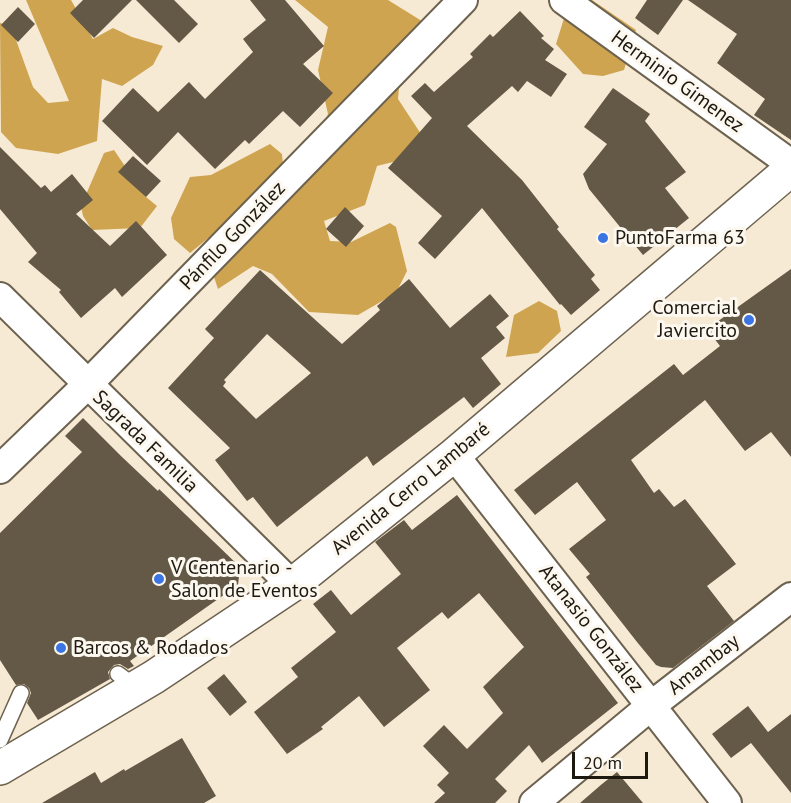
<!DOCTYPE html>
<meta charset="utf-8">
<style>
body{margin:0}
#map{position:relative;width:791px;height:803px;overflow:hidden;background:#f7ead4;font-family:"PT Sans",sans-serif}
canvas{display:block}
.scale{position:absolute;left:572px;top:752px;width:76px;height:27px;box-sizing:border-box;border:3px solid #1d1810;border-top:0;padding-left:8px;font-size:18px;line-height:21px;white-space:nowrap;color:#1d1810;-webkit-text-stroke:4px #fdf8ef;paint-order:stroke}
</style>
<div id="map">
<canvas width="791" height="803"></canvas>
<div class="scale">20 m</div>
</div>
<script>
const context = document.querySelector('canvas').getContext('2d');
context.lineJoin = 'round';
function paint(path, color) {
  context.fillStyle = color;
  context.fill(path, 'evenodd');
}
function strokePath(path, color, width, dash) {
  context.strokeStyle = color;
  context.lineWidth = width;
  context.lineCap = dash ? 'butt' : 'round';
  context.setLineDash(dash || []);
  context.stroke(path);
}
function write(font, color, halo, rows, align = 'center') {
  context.font = font + ' "PT Sans",sans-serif';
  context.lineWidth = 6;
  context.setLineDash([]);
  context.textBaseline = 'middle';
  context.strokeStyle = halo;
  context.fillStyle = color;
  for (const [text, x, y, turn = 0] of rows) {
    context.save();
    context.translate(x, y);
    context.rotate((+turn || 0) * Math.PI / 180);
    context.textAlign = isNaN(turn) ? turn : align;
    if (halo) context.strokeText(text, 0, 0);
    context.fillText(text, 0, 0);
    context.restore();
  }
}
paint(new Path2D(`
 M26,0H71L93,39L113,28L132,37L163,46L153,65L122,86L102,79L97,141L58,154L16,148L1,132L0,23L11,26L33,87L48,103L69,101Z
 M295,0H388L425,23L400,77L398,99L421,134L417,156L377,166L365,205L324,221L330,241L351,242L390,223L396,227L407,271L396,293L358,315L309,312L272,274L253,266L218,289L211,268L223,226L190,253L174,239L171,218L190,177L211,175L270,144L282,154L284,175L302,176L328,114L318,70L328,27Z
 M580,0H592L636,30L624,70L603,76L583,74L556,44L569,2Z
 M114,150L146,197L157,206L140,228L92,230L83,216L81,206L104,153Z
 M539,301L557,311L561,331L538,353L506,357L514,315Z`), '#cfa450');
paint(new Path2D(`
 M83,0H132L94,38L70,13Z
 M136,0H174L198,24L179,43Z
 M250,0H285L324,46L303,64L333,93L300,127L283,111L249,144L245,140L215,169L178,132L147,165L102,121L133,88L158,112L189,82L205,99L253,52L243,39L266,20Z
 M647,0H683L658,35L635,18Z
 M688,0H791V140L754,115L765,99L717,63L737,34Z
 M18,7L35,24L18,42L1,25Z
 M520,11L544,36L541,38L554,49L545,60L567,74L551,97L527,81L518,92L512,86L467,126L522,180L559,227L557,229L595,275L591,279L600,290L571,315L561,304L560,305L482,208L435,259L418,243L442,216L388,168L432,118L411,96L425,83L434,92L473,57L470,54L490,34L493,37Z
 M613,88L650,114L645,121L686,172L665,188L689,218L643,255L589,189L583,174L607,144L584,127Z
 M0,147L41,188L45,185L51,192L72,174L93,200L76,214L110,246L136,221L167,255L122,297L115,288L81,318L59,292L61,290L28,262L37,253L0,209Z
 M133,156L161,181L146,197L118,172Z
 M345,207L364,226L346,247L326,229Z
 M791,269V457L771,432L745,451L705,400L631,460L654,493L659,489L674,507L685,499L736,564L707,586L734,621L673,668L661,667L656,665L637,642L586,577L590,574L569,549L606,520L577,482L535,515L514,490L674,364L683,375L720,346L707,329Z
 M260,270L342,344L380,310L377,306L409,279L450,328L490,294L509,316L496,327L505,338L481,358L501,384L473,408L464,397L373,466L367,456L277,527L253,497L247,501L215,460L230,448L168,388L214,338L205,329ZM267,334L311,373L256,419L223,386L226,382L224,380Z
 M83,418L121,456L158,491L159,489L240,567L238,585L130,661L134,666L128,669L120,664L114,665L108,672L110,679L38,720L27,703L31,693L29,688L24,684L16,685L0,660V533L82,452L65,436Z
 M457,495L618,703L542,763L529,745L495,779L507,791L495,803H434L445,793L437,785L449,773L423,746L444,725L467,749L503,713L483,687L524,647L479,593L448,619L442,612L397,648L430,690L384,727L359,696L321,727L323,729L287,754L254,712L298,677L291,668L336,632L313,604L331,590L351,615L401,574L375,542L404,520L412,530Z
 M224,674L247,702L230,716L207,688Z
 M748,706L768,732L791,714V793L751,743L731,758L712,734Z
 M182,738L216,796L204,803H42L95,772L101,783L124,769L125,771Z
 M617,772L643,803H580L602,784Z`), '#635946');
const service = new Path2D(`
 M118,674L136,687
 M0,740L21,693`);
const minor = new Path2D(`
 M564,0L791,164
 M0,297L292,585
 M454,455L727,803
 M0,469L87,385L463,0
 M534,803L652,705L791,597`);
const secondary = new Path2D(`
 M0,768L154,677L292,585L454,455L791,169`);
strokePath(service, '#6d624f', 18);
strokePath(minor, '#6d624f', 32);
strokePath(secondary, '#6d624f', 36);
strokePath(service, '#fff', 15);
strokePath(minor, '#fff', 28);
strokePath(secondary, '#fff', 33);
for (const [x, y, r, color] of [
 [603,238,6,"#3b74e3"],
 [749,320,6,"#3b74e3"],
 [159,579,6,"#3b74e3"],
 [61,648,6,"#3b74e3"]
]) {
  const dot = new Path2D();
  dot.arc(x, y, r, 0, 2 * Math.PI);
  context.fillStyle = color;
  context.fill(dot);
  strokePath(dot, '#fdf8ef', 2);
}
write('20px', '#1d1810', '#fdf8ef', [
 ["Herminio Gimenez",677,82,36],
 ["Pánfilo González",233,236,-46],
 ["Sagrada Familia",145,442,44],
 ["Avenida Cerro Lambaré",411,489,-39],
 ["Atanasio González",591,629,52],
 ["Amambay",704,665,-38]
]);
write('20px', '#1d1810', '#fdf8ef', [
 ["PuntoFarma 63",615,238],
 ["Comercial",737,308,"right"],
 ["Javiercito",737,331,"right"],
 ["V Centenario -",171,568],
 ["Salon de Eventos",171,591],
 ["Barcos & Rodados",73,648]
], 'left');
</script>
